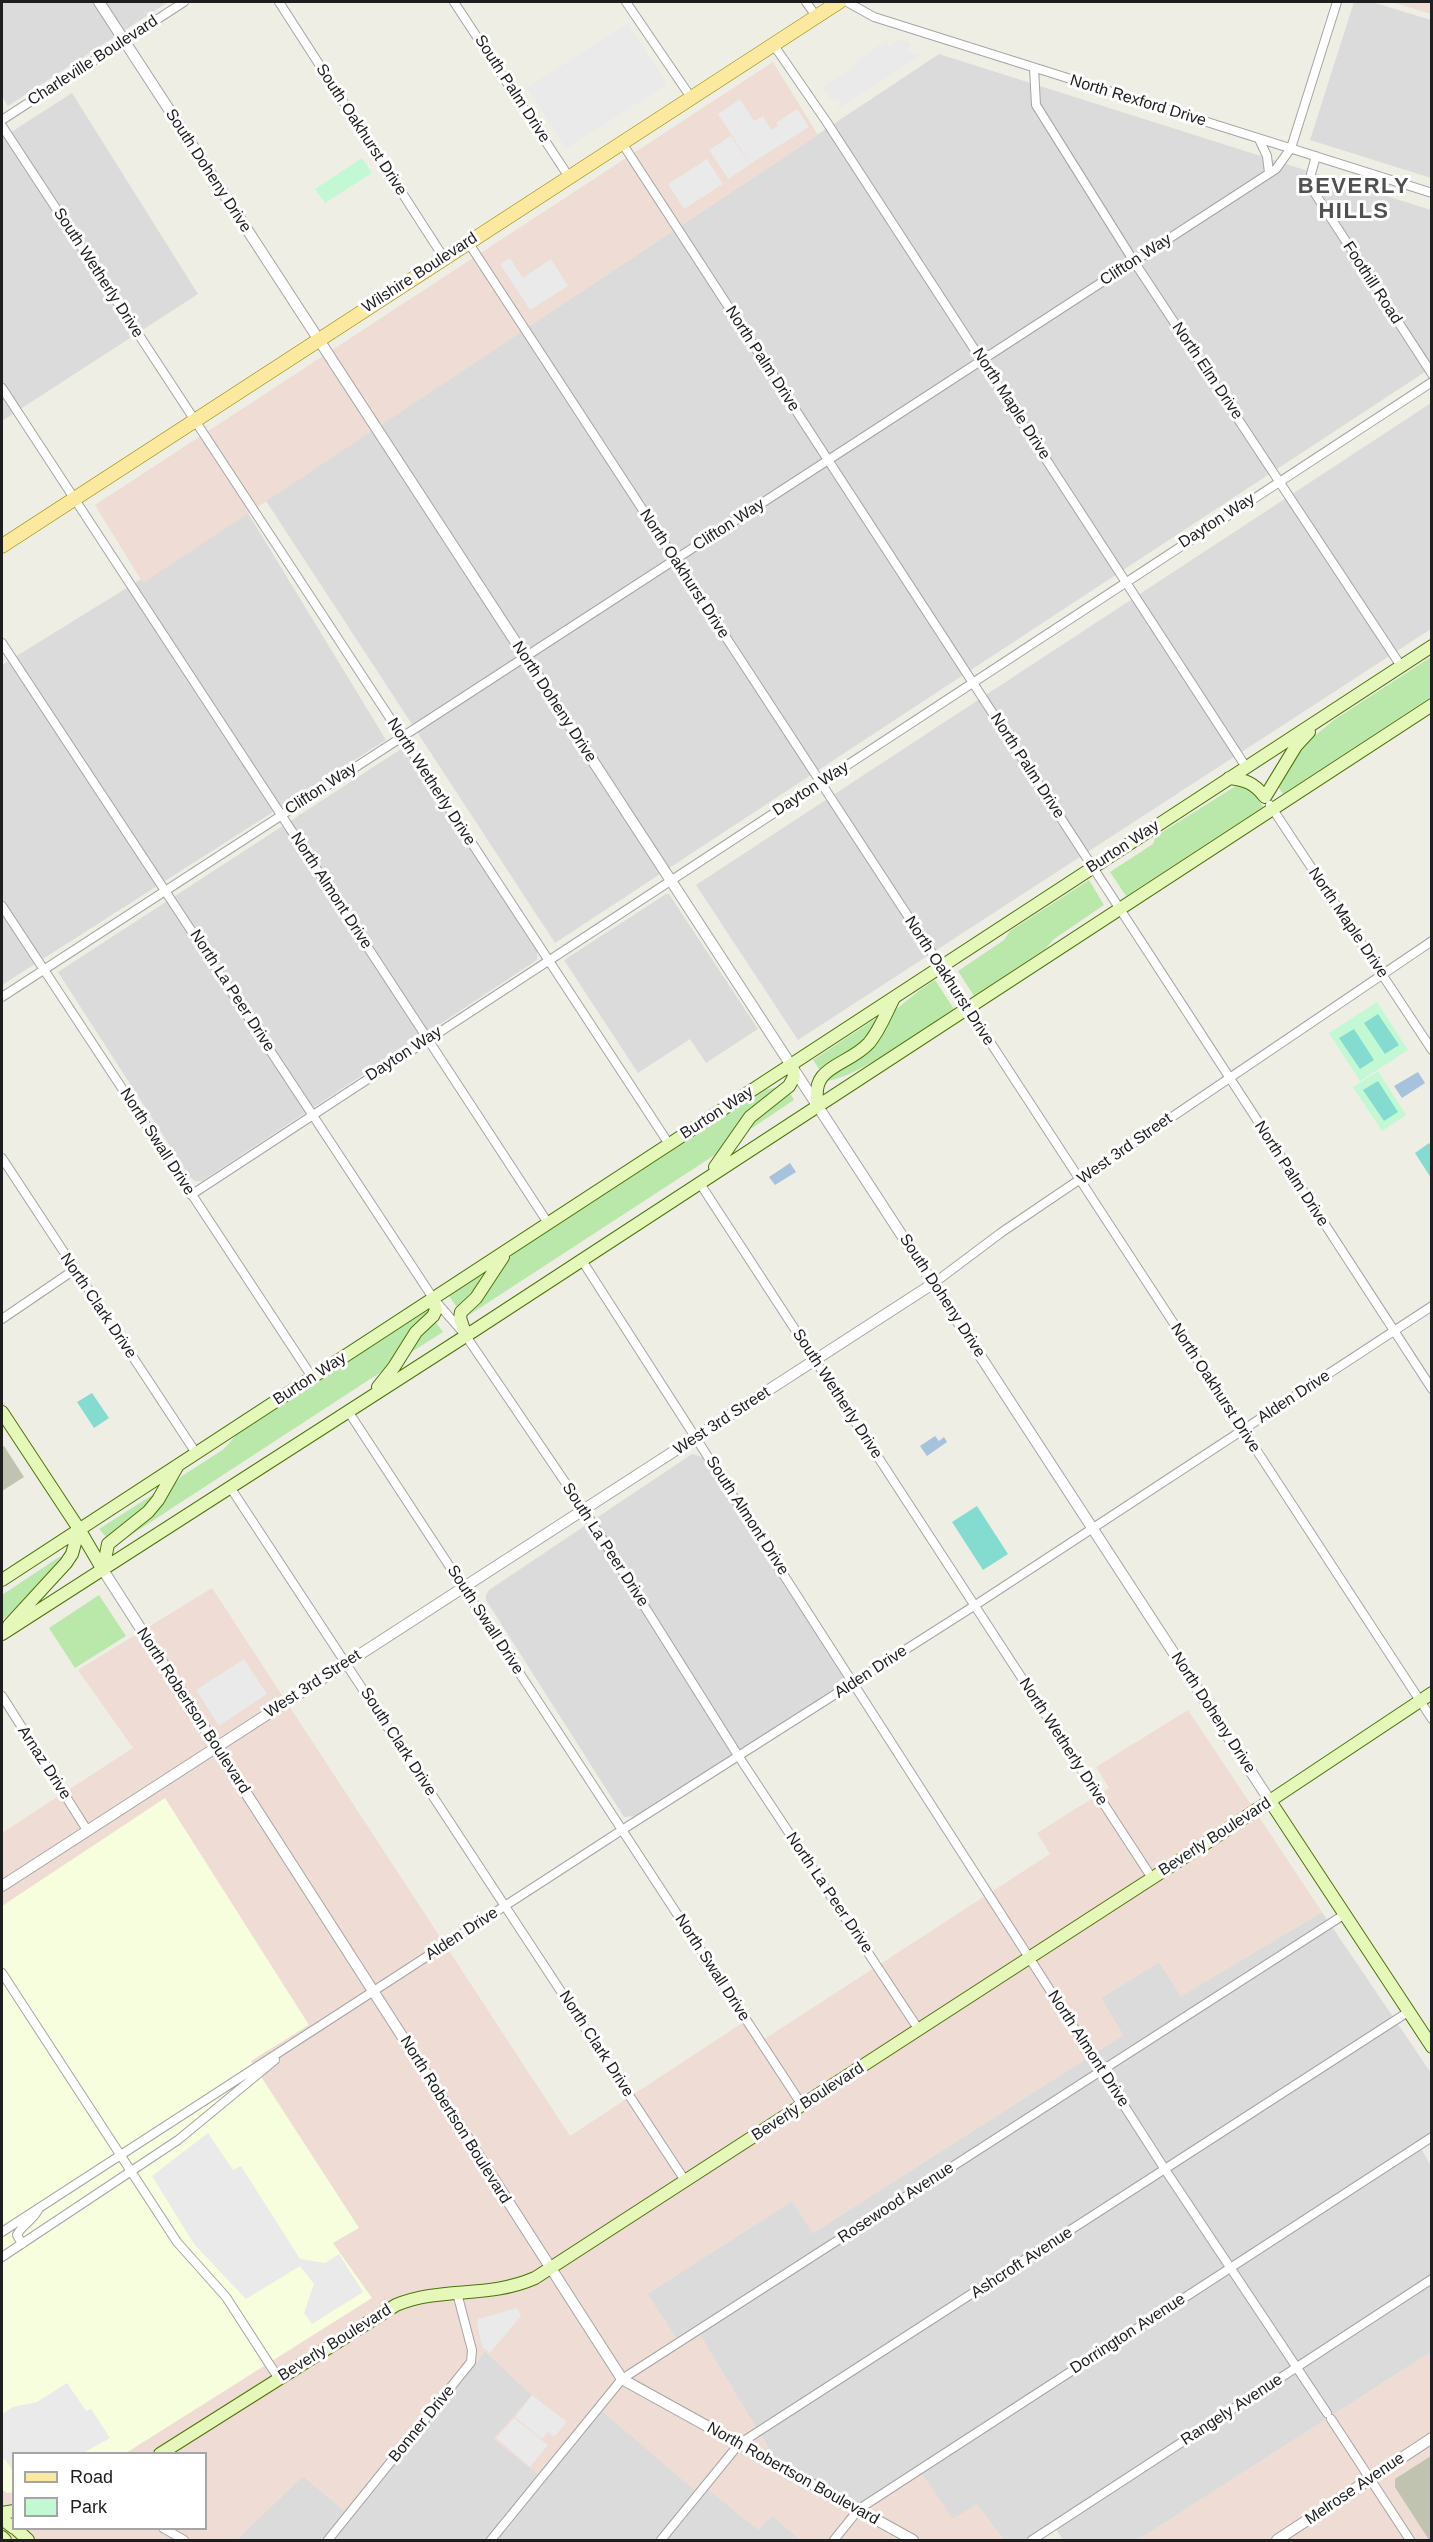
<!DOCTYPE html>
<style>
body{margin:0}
#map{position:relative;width:1433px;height:2542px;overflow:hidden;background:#efeee4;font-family:Arial,sans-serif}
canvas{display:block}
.frame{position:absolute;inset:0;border:3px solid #1e1e1e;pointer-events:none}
.legend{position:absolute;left:12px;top:2452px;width:195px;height:78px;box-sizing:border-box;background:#fff;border:2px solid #a5a5a5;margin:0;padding:8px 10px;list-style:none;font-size:18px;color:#1e1e1e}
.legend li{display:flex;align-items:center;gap:12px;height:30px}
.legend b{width:30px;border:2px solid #a5a5a5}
</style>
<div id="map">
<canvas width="1433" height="2542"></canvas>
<div class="frame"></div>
<ul class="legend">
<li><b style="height:8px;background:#fae99f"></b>Road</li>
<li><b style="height:16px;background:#c2f8d4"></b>Park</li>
</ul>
</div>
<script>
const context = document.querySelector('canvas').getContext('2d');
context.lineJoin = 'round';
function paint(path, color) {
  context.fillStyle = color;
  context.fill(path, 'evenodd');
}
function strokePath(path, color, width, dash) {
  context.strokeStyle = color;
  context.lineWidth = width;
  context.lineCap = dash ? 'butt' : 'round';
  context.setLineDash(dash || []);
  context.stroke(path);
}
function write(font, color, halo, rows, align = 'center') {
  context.font = font + ' Arial,sans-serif';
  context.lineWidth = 6;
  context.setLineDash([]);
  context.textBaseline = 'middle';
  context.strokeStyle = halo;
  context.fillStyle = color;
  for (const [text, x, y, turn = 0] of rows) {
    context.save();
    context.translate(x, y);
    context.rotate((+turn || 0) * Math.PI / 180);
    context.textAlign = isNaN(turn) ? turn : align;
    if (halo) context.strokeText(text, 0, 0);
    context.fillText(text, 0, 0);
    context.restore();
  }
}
paint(new Path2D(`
 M2,2H168L8,106L2,96Z
 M1354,2H1372L1431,20V178L1310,140Z
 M939,54L1431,210V368L555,943L266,501Z
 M72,93L198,294L2,421V138Z
 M1431,403V629L798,1040L696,885Z
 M248,513L386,740L2,985V665Z
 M401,749L408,753L537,951V960L202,1181H195L190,1177L58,972Z
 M666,894H669L758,1029L706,1063L690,1039L638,1073L564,960Z
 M692,1454L702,1457L844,1678L843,1684L635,1816L624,1817L486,1600V1595L489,1590Z
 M1322,1912L1431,2073V2137L1419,2145L1431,2166V2352L1138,2540H1063L1054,2526L1032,2540H1004L977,2505L953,2519L860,2510L779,2465L698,2332L680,2344L647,2294L792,2201L813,2233L1123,2035L1101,1998L1159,1962L1181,1996Z
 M485,2351L532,2395L600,2409L700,2494L706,2488L773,2516L801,2540H236L303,2476L351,2516Z`), '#dcdbdb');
paint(new Path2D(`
 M1392,2H1431V14Z
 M773,62L818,135L143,583L95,505Z
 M212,1588L570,2136L750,2018L763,2040L1050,1854L1037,1833L1109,1788L1096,1767L1188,1710L1322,1912L1181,1996L1159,1962L1101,1998L1123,2035L813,2233L792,2201L647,2294L680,2344L698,2331L779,2465L860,2510L920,2470L953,2519L977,2504L1004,2540H801L773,2516L758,2530L707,2489L700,2495L600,2409L540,2476L493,2439L532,2395L485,2351L351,2516L303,2476L236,2540H2V1833L133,1748L78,1670ZM14,2454H206V2528H14Z
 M1431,2352V2540H1138Z`), '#efdcd4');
paint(new Path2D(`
 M165,1798L309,2025L251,2061L359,2228L333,2243L372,2298L126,2453L14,2454L13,2492L7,2493L2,2490V1906Z`), '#f6fede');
paint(new Path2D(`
 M4,1446L24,1477L2,1491V1447Z
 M1431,2456L1432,2540H1429L1395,2487V2479Z`), '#bfc3b0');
paint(new Path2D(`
 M1431,657V697L1283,794L1277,785L1301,747L1334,720Z
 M1239,784L1253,791L1263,807L1126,896L1110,872L1153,844L1156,836Z
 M1089,880L1104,905L1054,939L1045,949L974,996L958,971L1004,940L1010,931Z
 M935,980L954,1009C926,1027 856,1079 826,1081L824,1078C860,1045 894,1006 935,980Z
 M875,1019L878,1021L868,1038L821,1072L813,1060Z
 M780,1086L727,1147L466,1317L464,1313L513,1254L765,1090Z
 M789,1091L794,1100L752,1128L749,1124Z
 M487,1271L481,1287L458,1309L449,1296Z
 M428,1310L430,1312L384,1370L117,1544L182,1476L224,1449L238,1433Z
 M435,1321L443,1332L410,1353L408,1350L414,1340Z
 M160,1490L148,1506L107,1538L99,1529Z
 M68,1556L7,1616L2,1620V1595L59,1557Z
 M99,1595L126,1636L75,1668L49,1628Z`), '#bae8ab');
paint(new Path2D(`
 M362,158L372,173L325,203L315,189Z
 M1377,1002L1408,1050L1360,1081L1329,1033Z
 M1378,1071L1406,1115L1382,1131L1353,1087Z`), '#c2f8d4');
paint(new Path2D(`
 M1378,1014L1399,1045L1385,1054L1364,1023Z
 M1354,1029L1374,1060L1360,1069L1339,1038Z
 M1378,1081L1398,1112L1384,1121L1363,1090Z
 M1429,1143L1431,1146V1178L1415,1153Z
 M92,1393L109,1418L94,1428L77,1402Z
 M977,1506L1008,1554L983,1570L952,1522Z`), '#84dcd0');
paint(new Path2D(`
 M628,23L667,84L566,149L527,88Z
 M898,40L910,42L908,52L921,55L838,109L840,101L830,98L823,87L855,66L854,63L886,41L890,47Z
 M740,99L754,121L763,116L771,130L778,126L776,123L797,109L809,127L750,164L718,114Z
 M731,136L750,165L728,179L709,150Z
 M707,159L723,184L684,209L668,184Z
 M510,258L523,278L551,259L568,286L530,310L500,264Z
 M244,1659L267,1694L219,1726L196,1690Z
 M208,2133L233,2170L241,2166L300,2259L325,2263L339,2254L363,2292L312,2324L304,2313L314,2284L300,2266L246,2299L194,2244L152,2176Z
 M517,2308L521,2316L490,2353L482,2347L477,2323L478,2319Z
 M67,2383L86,2411L91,2409L110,2438L83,2453L14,2454L13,2471L5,2459L2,2461V2414L13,2407L37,2402Z
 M532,2395L567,2422L554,2437L548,2432L542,2439L515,2417Z
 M514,2418L548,2445L530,2467L496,2438Z`), '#eaeaea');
paint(new Path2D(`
 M1418,1072L1425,1083L1402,1098L1394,1086Z
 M790,1163L796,1172L775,1185L769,1177Z
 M935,1436L939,1441L944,1437L947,1442L927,1456L920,1446Z`), '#a6c2dc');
const minor = new Path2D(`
 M279,2L444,258
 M454,2L569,177
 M626,2L690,96
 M806,2L816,16
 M847,2L874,17L1432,193
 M773,44L826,121L1246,767
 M1034,68L1036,105L1133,260L1401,666
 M2,120L184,2
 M2,126L669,1144
 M1259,139L1267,156L1269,173
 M622,143L1432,1389
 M1316,156L1311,174L1314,192L1432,374
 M468,242L1432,1719
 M2,388L548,1223
 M2,643L433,1298L466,1336L584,1510L739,1757L919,2030
 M1270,805L1432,1050
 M2,906L312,1377
 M2,997L1276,169L1291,148L1337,2
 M2,1158L196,1453
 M699,1182L1152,1878
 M191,1195L1432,382
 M581,1259L1166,2171L1327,2413
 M934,1283L1002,1232L1432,941
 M2,1319L74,1270
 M348,1411L802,2105
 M230,1487L686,2182
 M2,1696L87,1830
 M2,1973L177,2242L226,2297L279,2379
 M2,2232L622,1830L974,1606L1432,1306
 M22,2244L17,2235C22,2225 32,2221 38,2210
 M2,2257L178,2140L275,2060
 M1331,2419L1410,2540
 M163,2528L184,2540
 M328,2540L471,2362L472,2350L457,2293
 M491,2540L622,2379L1345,1914
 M661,2540L739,2444L1408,2012
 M834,2540L859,2509L1432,2137
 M1032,2540L1432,2279`);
const tertiary = new Path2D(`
 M99,2L1270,1801
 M103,1570L622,2379L913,2540
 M2,1886L934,1283
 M1277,2540L1432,2438`);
const secondary = new Path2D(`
 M1229,778C1246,780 1254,783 1265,797L1296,746L1309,732
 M818,1105C809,1065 847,1067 869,1043C880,1030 886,1013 894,998
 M715,1167L750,1117L789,1086L794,1077L792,1064
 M466,1336L460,1318L461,1312L476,1298L503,1257
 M378,1387L394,1367L416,1332L433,1316L436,1310L433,1298
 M2,1412L79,1529L103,1570
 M103,1570L108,1544L148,1512L158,1500L178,1465
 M2,1580L1432,646
 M9,1625L66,1563L72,1554L79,1529
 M2,1634L475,1330L1432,705
 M1270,1801L1432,2047
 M160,2454L396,2305C442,2286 487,2299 535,2278L1211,1840L1432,1693
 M2,2513L14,2511
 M2,2519L14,2528
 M15,2528L28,2540
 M2,2537L5,2540`);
const primary = new Path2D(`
 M2,546L839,2`);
strokePath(minor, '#a5a5a5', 10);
strokePath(tertiary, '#a5a5a5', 12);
strokePath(secondary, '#4d7307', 14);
strokePath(primary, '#958904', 15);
strokePath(minor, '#fff', 8);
strokePath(tertiary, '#fff', 10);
strokePath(secondary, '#e5f8b9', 12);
strokePath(primary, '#fae99f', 14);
write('16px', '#1e1e1e', '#fff', [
 ["Charleville Boulevard",93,61,-33],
 ["South Palm Drive",512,89,57],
 ["North Rexford Drive",1138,101,17],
 ["South Oakhurst Drive",361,130,57],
 ["South Doheny Drive",208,171,57],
 ["Clifton Way",1136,260,-33],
 ["South Wetherly Drive",98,273,57],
 ["Wilshire Boulevard",420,273,-33],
 ["Foothill Road",1372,283,57],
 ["North Palm Drive",762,359,57],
 ["North Elm Drive",1207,371,56],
 ["North Maple Drive",1011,404,57],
 ["Dayton Way",1217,521,-33],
 ["Clifton Way",729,525,-33],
 ["North Oakhurst Drive",684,574,57],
 ["North Doheny Drive",554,702,57],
 ["North Palm Drive",1027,766,57],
 ["North Wetherly Drive",431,782,57],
 ["Clifton Way",321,789,-33],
 ["Dayton Way",811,789,-33],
 ["Burton Way",1123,847,-33],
 ["North Almont Drive",331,891,57],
 ["North Maple Drive",1348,923,56],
 ["North Oakhurst Drive",949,981,57],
 ["North La Peer Drive",232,991,57],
 ["Dayton Way",404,1054,-33],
 ["Burton Way",717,1113,-33],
 ["North Swall Drive",157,1142,57],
 ["West 3rd Street",1125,1149,-35],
 ["North Palm Drive",1291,1174,57],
 ["South Doheny Drive",942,1296,57],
 ["North Clark Drive",98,1306,56],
 ["Burton Way",310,1379,-33],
 ["North Oakhurst Drive",1215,1388,57],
 ["South Wetherly Drive",837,1394,57],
 ["Alden Drive",1294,1397,-33],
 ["West 3rd Street",722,1421,-33],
 ["South Almont Drive",747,1516,57],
 ["South La Peer Drive",605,1545,57],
 ["South Swall Drive",485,1620,57],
 ["Alden Drive",871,1672,-33],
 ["West 3rd Street",313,1684,-33],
 ["North Robertson Boulevard",193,1711,57],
 ["North Doheny Drive",1213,1713,57],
 ["South Clark Drive",398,1742,57],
 ["North Wetherly Drive",1063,1742,57],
 ["Arnaz Drive",44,1763,57],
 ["Beverly Boulevard",1215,1837,-33],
 ["North La Peer Drive",829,1893,56],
 ["Alden Drive",462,1934,-33],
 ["North Swall Drive",712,1968,57],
 ["North Clark Drive",596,2044,57],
 ["North Almont Drive",1088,2049,57],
 ["Beverly Boulevard",808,2102,-33],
 ["North Robertson Boulevard",455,2120,58],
 ["Rosewood Avenue",896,2203,-33],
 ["Ashcroft Avenue",1022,2263,-33],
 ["Dorrington Avenue",1128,2334,-33],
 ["Beverly Boulevard",335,2343,-32],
 ["Rangely Avenue",1232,2410,-33],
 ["Bonner Drive",422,2424,-51],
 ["North Robertson Boulevard",793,2474,29],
 ["Melrose Avenue",1355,2489,-34]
]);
context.letterSpacing = '1.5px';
write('bold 22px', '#515151', '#fff', [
 ["BEVERLY",1354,187],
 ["HILLS",1354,212]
]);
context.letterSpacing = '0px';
</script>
